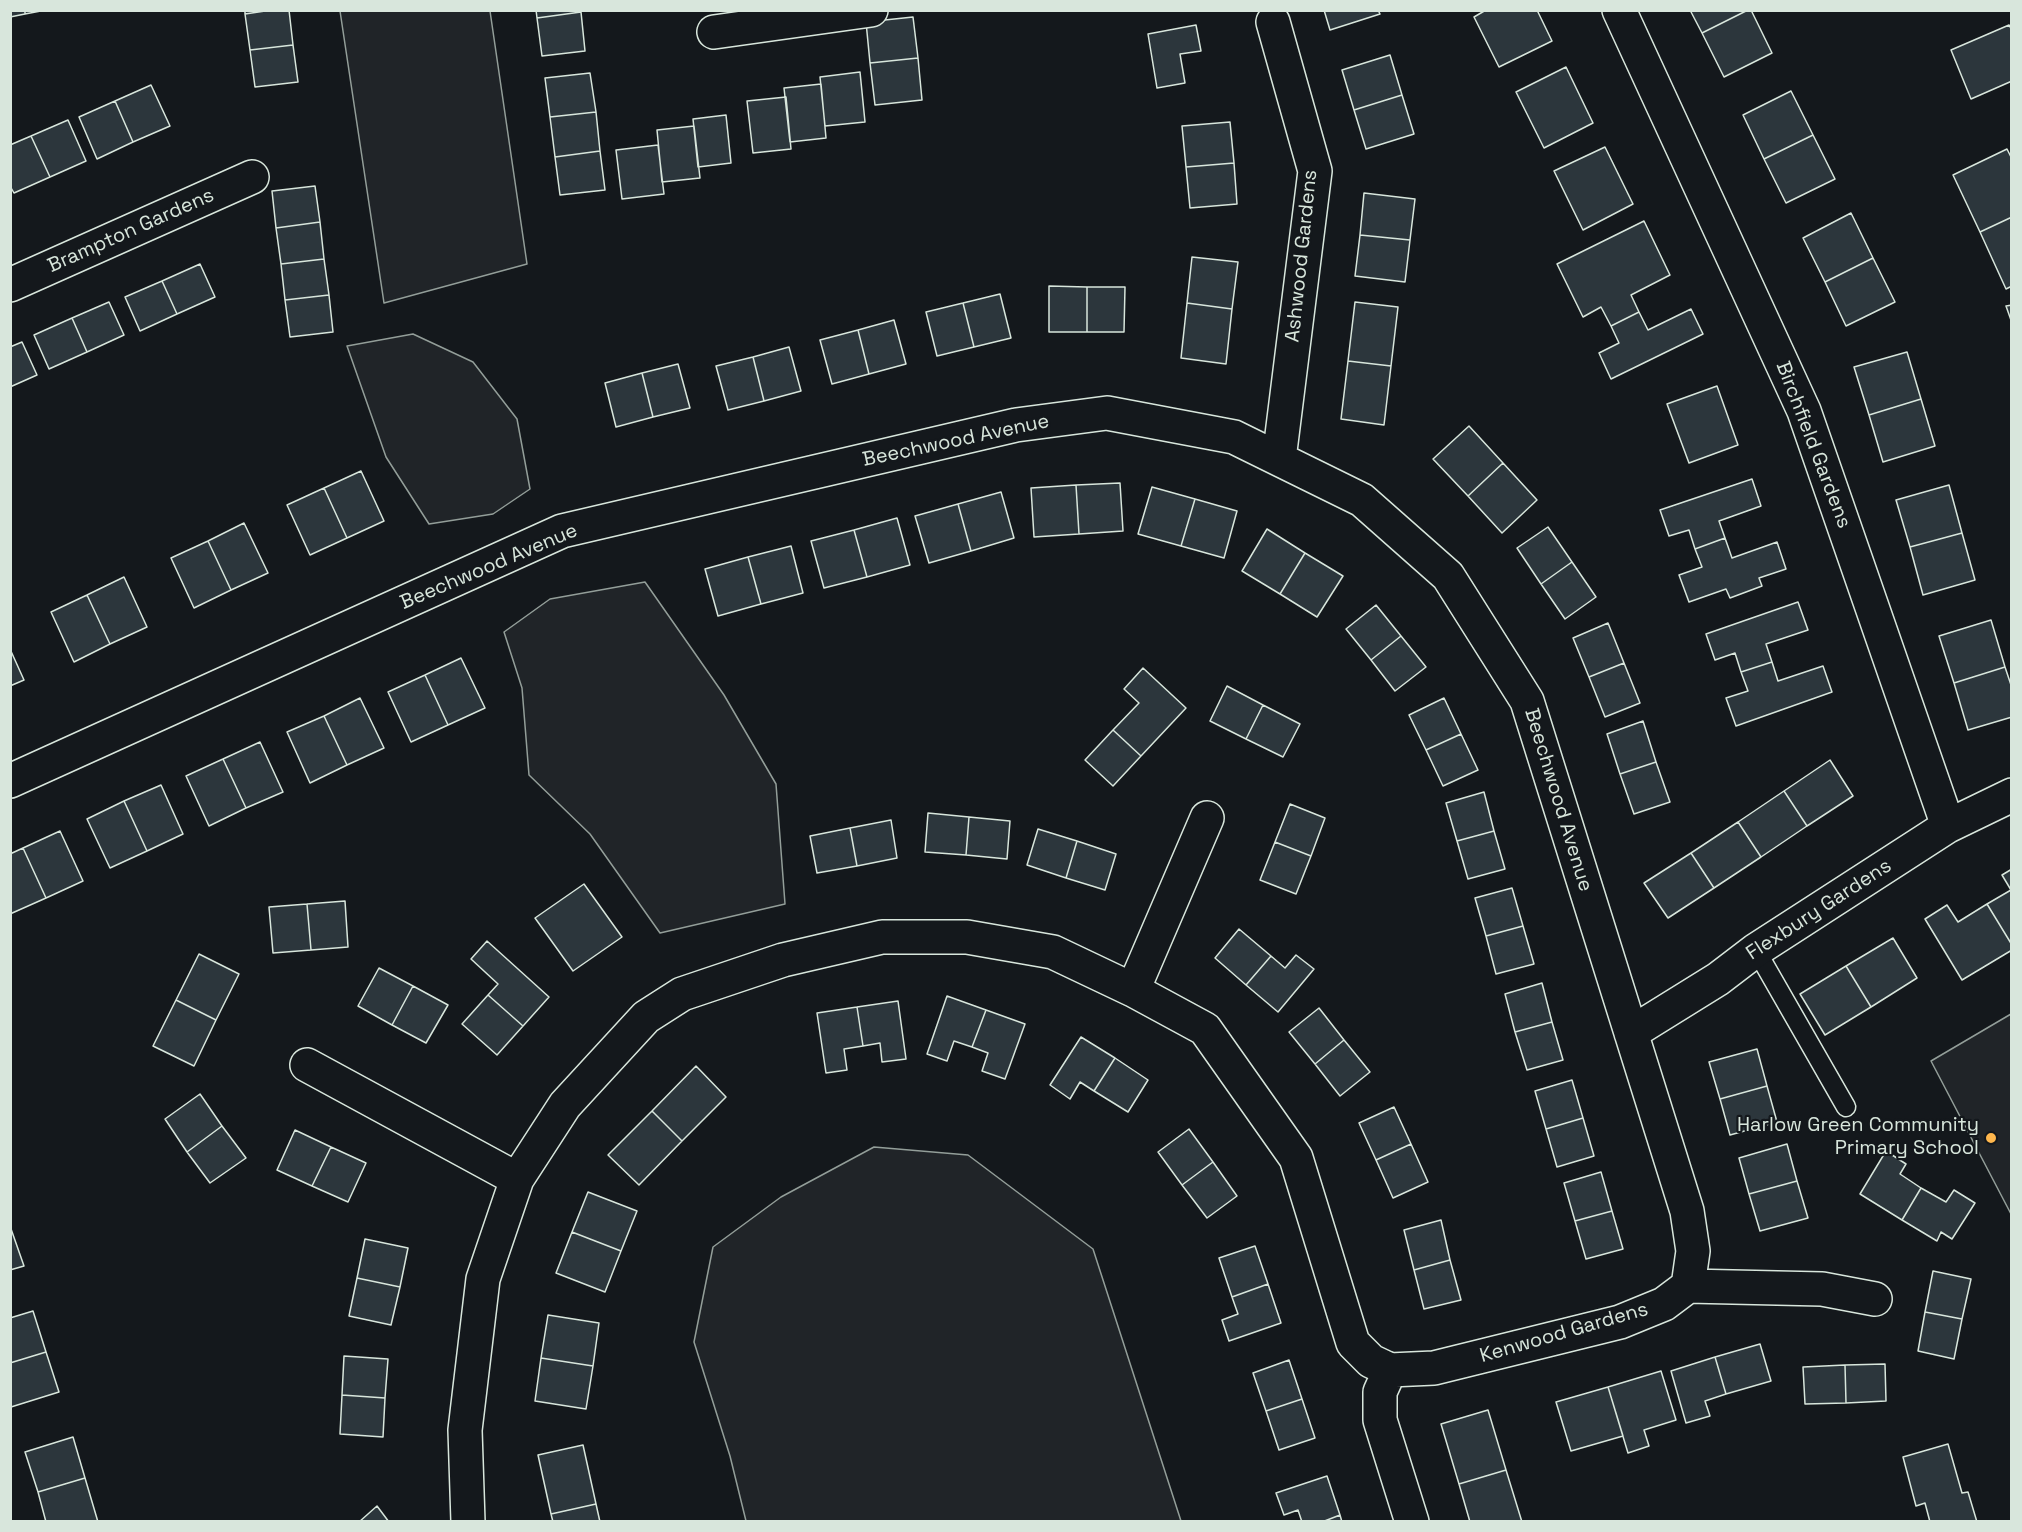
<!DOCTYPE html>
<style>
body{margin:0}
#map{position:relative;width:2022px;height:1532px;overflow:hidden;background:#14181c;font-family:"Space Grotesk",sans-serif}
canvas{display:block}
.frame{position:absolute;inset:0;border:12px solid #d8e6dc;pointer-events:none}
</style>
<div id="map">
<canvas width="2022" height="1532"></canvas>
<div class="frame"></div>
</div>
<script>
const context = document.querySelector('canvas').getContext('2d');
context.lineJoin = 'round';
function paint(path, color) {
  context.fillStyle = color;
  context.fill(path, 'evenodd');
}
function strokePath(path, color, width, dash) {
  context.strokeStyle = color;
  context.lineWidth = width;
  context.lineCap = dash ? 'butt' : 'round';
  context.setLineDash(dash || []);
  context.stroke(path);
}
function write(font, color, halo, rows, align = 'center') {
  context.font = font + ' "Space Grotesk",sans-serif';
  context.lineWidth = 4.5;
  context.setLineDash([]);
  context.textBaseline = 'middle';
  context.strokeStyle = halo;
  context.fillStyle = color;
  for (const [text, x, y, turn = 0] of rows) {
    context.save();
    context.translate(x, y);
    context.rotate((+turn || 0) * Math.PI / 180);
    context.textAlign = isNaN(turn) ? turn : align;
    if (halo) context.strokeText(text, 0, 0);
    context.fillText(text, 0, 0);
    context.restore();
  }
}
const green = new Path2D(`
 M340,11H490L527,264L384,303Z
 M413,334L473,362L517,419L530,489L493,514L429,524L386,457L347,346Z
 M645,582L724,695L776,784L785,904L660,933L590,834L529,775L522,688L504,632L550,599Z
 M2011,1014V1214L1931,1061Z
 M874,1147L968,1155L1093,1249L1181,1521H746L730,1456L694,1342L713,1247L781,1197Z`);
paint(green, '#202428');
strokePath(green, '#939e99', 1.5);
const building = new Path2D(`
 M10,10H25V14L10,17Z
 M25,10H46L25,14Z
 M245,10H272L245,14Z
 M272,10H289L293,45L250,50L245,14Z
 M536,10H580L581,12L537,18Z
 M1324,10H1378L1380,14L1330,30Z
 M1486,10H1537L1552,41L1499,67L1474,17Z
 M1690,10H1748L1702,33Z
 M1748,10H1751L1772,53L1724,77L1702,33Z
 M581,12L585,51L542,56L537,18Z
 M913,17L918,58L870,63L866,22Z
 M1196,25L1201,51L1180,54L1185,83L1157,88L1148,34Z
 M2009,25L2012,30V81L1971,99L1951,50Z
 M293,45L298,82L255,87L250,50Z
 M1390,55L1402,95L1354,110L1342,70Z
 M918,58L922,100L875,105L870,63Z
 M1566,67L1593,123L1544,148L1516,92Z
 M860,72L865,122L825,126L820,77Z
 M590,73L596,112L550,117L545,78Z
 M821,84L826,138L790,142L784,88Z
 M151,85L170,126L133,142L115,101Z
 M1791,91L1813,135L1764,159L1743,115Z
 M1402,95L1414,134L1366,149L1354,110Z
 M786,97L791,149L753,153L747,101Z
 M115,101L133,142L97,159L79,117Z
 M596,112L600,151L555,157L550,117Z
 M726,115L731,163L698,167L693,119Z
 M68,120L86,161L50,177L31,136Z
 M1230,122L1234,163L1186,167L1182,126Z
 M694,126L700,178L662,182L657,130Z
 M1813,135L1835,179L1786,203L1764,159Z
 M31,136L50,177L14,193L10,186V145Z
 M658,145L664,194L622,199L616,150Z
 M1605,147L1633,204L1583,230L1554,171Z
 M2007,149L2012,159V217L1980,232L1953,175Z
 M600,151L605,190L560,195L555,157Z
 M1234,163L1237,204L1190,208L1186,167Z
 M315,186L320,222L276,228L272,191Z
 M1364,193L1415,199L1410,240L1360,235Z
 M1851,213L1873,258L1825,282L1803,238Z
 M2012,217V286L2006,289L1980,232Z
 M1644,221L1670,275L1631,295L1639,312L1611,326L1601,307L1583,317L1557,264Z
 M320,222L324,259L281,264L276,228Z
 M1360,235L1410,240L1405,282L1355,276Z
 M1192,257L1238,262L1232,309L1187,303Z
 M1873,258L1895,302L1846,326L1825,282Z
 M324,259L329,295L285,300L281,264Z
 M200,264L215,297L177,314L162,281Z
 M162,281L177,314L140,331L125,297Z
 M1049,286L1087,287V332H1049Z
 M1087,287H1125L1124,332H1087Z
 M1000,294L1011,338L974,347L963,303Z
 M329,295L333,332L290,337L285,300Z
 M109,302L124,335L87,352L72,318Z
 M1355,302L1398,307L1391,366L1348,361Z
 M963,303L974,347L937,356L926,312Z
 M1187,303L1232,309L1226,364L1181,358Z
 M2012,305V323L2006,306Z
 M1691,309L1703,334L1611,379L1599,353L1619,343L1611,326L1639,312L1648,330Z
 M72,318L87,352L49,369L34,335Z
 M894,320L906,364L869,374L858,330Z
 M858,330L869,374L832,384L820,340Z
 M22,342L37,375L10,387V347Z
 M789,347L801,391L764,401L753,357Z
 M1907,352L1921,399L1869,415L1854,367Z
 M753,357L764,401L728,410L716,366Z
 M1348,361L1391,366L1384,425L1341,419Z
 M678,364L690,408L653,417L642,373Z
 M642,373L653,417L616,427L605,383Z
 M1717,386L1738,445L1689,463L1667,404Z
 M1921,399L1935,446L1883,462L1869,415Z
 M1469,426L1503,463L1468,496L1433,459Z
 M1503,463L1537,500L1502,533L1468,496Z
 M361,471L384,521L347,538L324,488Z
 M1752,479L1761,506L1719,521L1725,538L1695,549L1689,530L1669,536L1660,510Z
 M1120,483L1123,531L1079,534L1076,485Z
 M1076,485L1079,534L1034,537L1031,488Z
 M1949,485L1962,533L1910,547L1896,500Z
 M1152,487L1195,499L1181,546L1138,534Z
 M324,488L347,538L310,555L287,505Z
 M1001,492L1014,538L971,551L958,504Z
 M1195,499L1237,511L1224,558L1181,546Z
 M958,504L971,551L929,563L915,516Z
 M897,518L910,565L867,577L854,530Z
 M244,523L268,573L231,590L208,541Z
 M1548,527L1572,562L1541,584L1517,548Z
 M1267,529L1305,553L1280,594L1242,571Z
 M854,530L867,577L824,588L811,541Z
 M1962,533L1975,580L1923,595L1910,547Z
 M1725,538L1732,558L1777,542L1786,569L1759,578L1762,586L1730,598L1726,589L1689,602L1679,575L1702,567L1695,549Z
 M208,541L231,590L194,608L171,558Z
 M791,546L803,593L761,604L748,557Z
 M1305,553L1343,576L1317,617L1280,594Z
 M748,557L761,604L718,616L705,569Z
 M1572,562L1596,597L1565,619L1541,584Z
 M124,577L147,627L110,644L87,595Z
 M87,595L110,644L74,662L51,612Z
 M1798,602L1808,630L1766,644L1772,662L1741,672L1735,653L1715,660L1706,634Z
 M1376,605L1401,636L1371,660L1346,629Z
 M1991,620L2005,667L1954,683L1939,636Z
 M1608,623L1624,663L1589,677L1573,638Z
 M1401,636L1426,667L1395,691L1371,660Z
 M10,649L24,680L10,686Z
 M461,658L485,708L448,725L425,675Z
 M1772,662L1778,681L1823,666L1832,692L1736,726L1726,698L1748,691L1741,672Z
 M1624,663L1640,703L1605,717L1589,677Z
 M2005,667L2012,688V717L1968,730L1954,683Z
 M1143,668L1186,708L1141,756L1113,730L1139,703L1124,689Z
 M425,675L448,725L411,742L388,692Z
 M1227,686L1263,705L1246,739L1210,721Z
 M360,698L384,748L347,765L324,716Z
 M1444,698L1461,734L1426,750L1409,715Z
 M1263,705L1300,724L1283,757L1246,739Z
 M324,716L347,765L310,783L287,732Z
 M1643,721L1656,762L1620,774L1607,734Z
 M1113,730L1141,756L1113,786L1085,760Z
 M1461,734L1478,770L1443,786L1426,750Z
 M260,742L283,792L246,808L223,759Z
 M223,759L246,808L209,826L186,776Z
 M1830,760L1853,796L1807,826L1784,791Z
 M1656,762L1670,802L1634,814L1620,774Z
 M161,785L183,834L147,851L124,801Z
 M1784,791L1807,826L1761,857L1738,822Z
 M1484,792L1494,831L1457,841L1446,803Z
 M124,801L147,851L110,868L87,819Z
 M1290,804L1325,818L1311,856L1275,842Z
 M928,813L969,817L966,855L925,852Z
 M969,817L1010,821L1007,859L966,855Z
 M891,820L897,858L857,866L850,828Z
 M1738,822L1761,857L1714,888L1691,853Z
 M850,828L857,866L817,873L810,836Z
 M1038,829L1077,841L1066,878L1027,865Z
 M60,831L83,881L46,898L23,848Z
 M1494,831L1505,869L1468,879L1457,841Z
 M1077,841L1116,854L1105,890L1066,878Z
 M1275,842L1311,856L1296,894L1260,880Z
 M23,848L46,898L10,914V854Z
 M1691,853L1714,888L1668,918L1644,883Z
 M2012,869V945L1987,904L2011,890L2002,875Z
 M584,884L622,937L573,971L535,918Z
 M1512,888L1523,926L1486,936L1475,898Z
 M345,901L348,947L311,950L307,904Z
 M307,904L311,950L273,953L269,907Z
 M1987,904L2012,945V950L1962,980L1925,919L1947,905L1958,922Z
 M1523,926L1534,964L1496,974L1486,936Z
 M1239,929L1271,956L1246,985L1215,958Z
 M1893,938L1917,978L1871,1007L1846,966Z
 M487,941L549,997L523,1026L488,995L498,984L471,959Z
 M199,954L239,974L216,1020L176,1000Z
 M1296,955L1314,969L1278,1012L1246,985L1271,956L1285,968Z
 M1846,966L1871,1007L1825,1035L1800,994Z
 M379,968L413,986L392,1025L358,1006Z
 M1542,983L1552,1022L1515,1032L1505,994Z
 M413,986L448,1005L426,1043L392,1025Z
 M488,995L523,1026L497,1055L462,1024Z
 M947,996L986,1010L972,1047L954,1041L947,1061L927,1054Z
 M176,1000L216,1020L194,1066L153,1046Z
 M898,1001L906,1059L882,1062L880,1043L863,1046L857,1007Z
 M857,1007L863,1046L844,1049L847,1070L826,1073L817,1013Z
 M1319,1008L1344,1040L1315,1064L1289,1032Z
 M986,1010L1025,1024L1005,1079L982,1071L988,1053L972,1047Z
 M1552,1022L1563,1060L1527,1070L1515,1032Z
 M1081,1037L1115,1058L1094,1091L1080,1082L1070,1099L1050,1085Z
 M1344,1040L1370,1072L1340,1096L1315,1064Z
 M1757,1049L1767,1086L1720,1099L1709,1062Z
 M1115,1058L1148,1080L1128,1112L1094,1091Z
 M696,1066L726,1097L682,1141L652,1111Z
 M1572,1080L1583,1118L1546,1129L1535,1091Z
 M1767,1086L1777,1122L1730,1135L1720,1099Z
 M200,1094L222,1126L187,1152L165,1119Z
 M1394,1107L1411,1144L1376,1160L1359,1123Z
 M652,1111L682,1141L639,1185L608,1155Z
 M1583,1118L1594,1156L1557,1167L1546,1129Z
 M222,1126L246,1158L210,1183L187,1152Z
 M1189,1129L1213,1162L1182,1185L1158,1152Z
 M295,1130L331,1147L312,1186L277,1170Z
 M1411,1144L1428,1182L1393,1198L1376,1160Z
 M1787,1144L1797,1181L1749,1194L1739,1158Z
 M331,1147L366,1163L348,1202L312,1186Z
 M1886,1151L1906,1164L1900,1174L1921,1188L1902,1220L1860,1194Z
 M1213,1162L1237,1196L1207,1218L1182,1185Z
 M1601,1172L1612,1211L1575,1221L1564,1183Z
 M1797,1181L1808,1218L1760,1231L1749,1194Z
 M1921,1188L1946,1202L1954,1190L1975,1203L1952,1239L1941,1232L1937,1241L1902,1220Z
 M588,1192L637,1211L621,1251L572,1232Z
 M1612,1211L1623,1249L1586,1259L1575,1221Z
 M1441,1220L1450,1260L1414,1270L1404,1230Z
 M10,1226L24,1266L10,1270Z
 M572,1232L621,1251L605,1292L556,1273Z
 M365,1239L408,1248L400,1287L357,1278Z
 M1255,1246L1268,1284L1232,1297L1219,1258Z
 M1450,1260L1461,1300L1424,1309L1414,1270Z
 M1933,1271L1971,1279L1962,1319L1925,1312Z
 M357,1278L400,1287L391,1325L349,1316Z
 M1268,1284L1281,1323L1229,1341L1222,1320L1238,1314L1232,1297Z
 M33,1311L46,1352L10,1363V1318Z
 M1925,1312L1962,1319L1954,1359L1918,1351Z
 M548,1315L599,1323L593,1366L541,1358Z
 M1760,1344L1771,1381L1726,1394L1715,1357Z
 M46,1352L59,1392L11,1407L10,1363Z
 M344,1356L388,1359L385,1398L342,1395Z
 M1715,1357L1726,1394L1705,1401L1710,1416L1686,1423L1671,1371Z
 M541,1358L593,1366L586,1409L535,1401Z
 M1289,1360L1302,1399L1266,1411L1253,1373Z
 M1885,1364L1886,1401L1846,1403L1845,1365Z
 M1845,1365L1846,1403L1805,1404L1803,1367Z
 M1661,1371L1676,1420L1644,1430L1649,1446L1628,1453L1608,1387Z
 M1608,1387L1623,1436L1571,1451L1556,1402Z
 M342,1395L385,1398L383,1437L340,1434Z
 M1302,1399L1315,1438L1279,1450L1266,1411Z
 M1488,1410L1506,1470L1459,1484L1441,1424Z
 M73,1437L85,1478L38,1492L25,1452Z
 M1948,1444L1962,1493L1968,1492L1977,1522H1930L1925,1503L1916,1506L1903,1457Z
 M583,1445L596,1504L551,1514L538,1455Z
 M1506,1470L1522,1522H1470L1459,1484Z
 M1327,1476L1340,1515L1322,1522H1302L1298,1510L1284,1515L1276,1493Z
 M85,1478L98,1522H46L38,1492Z
 M596,1504L600,1522H553L551,1514Z
 M377,1506L389,1522H359Z
 M1340,1515L1342,1522H1322Z`);
paint(building, '#2c363c');
strokePath(building, '#d8e6dc', 1.5);
const service = new Path2D(`
 M1756,950L1846,1107`);
const minor = new Path2D(`
 M1619,10L1804,411L1948,826
 M1273,22L1315,171L1279,459
 M714,32L871,10
 M10,285L252,177
 M10,781L562,531L1016,425L1107,413L1234,437L1362,500L1448,576L1527,701L1687,1211L1693,1251L1688,1286
 M1133,990L1207,818
 M1631,1033L1718,979L1756,950L1948,826L2012,795
 M307,1065L517,1179
 M1390,1370L1434,1368L1620,1322L1664,1304L1688,1286L1822,1289L1875,1299
 M468,1522L465,1430L483,1279L517,1179L565,1105L646,1017L682,994L783,960L882,937H967L1053,952L1133,990L1205,1029L1296,1158L1353,1343L1371,1361L1390,1370L1380,1392V1420L1412,1522`);
strokePath(service, '#d8e6dc', 21);
strokePath(minor, '#d8e6dc', 36);
strokePath(service, '#14181c', 18);
strokePath(minor, '#14181c', 33);
for (const [x, y, r, color] of [
 [1991,1138,6,"#ffb74d"]
]) {
  const dot = new Path2D();
  dot.arc(x, y, r, 0, 2 * Math.PI);
  context.fillStyle = color;
  context.fill(dot);
  strokePath(dot, '#14181c', 2);
}
write('20px', '#d8e6dc', '#14181c', [
 ["Brampton Gardens",131,231,-24],
 ["Ashwood Gardens",1302,256,-84],
 ["Beechwood Avenue",956,441,-12],
 ["Birchfield Gardens",1813,445,69],
 ["Beechwood Avenue",489,567,-23],
 ["Beechwood Avenue",1558,800,73],
 ["Flexbury Gardens",1819,910,-33],
 ["Kenwood Gardens",1564,1333,-16]
]);
write('20px', '#d8e6dc', '#14181c', [
 ["Harlow Green Community",1979,1126],
 ["Primary School",1979,1149]
], 'right');
</script>
